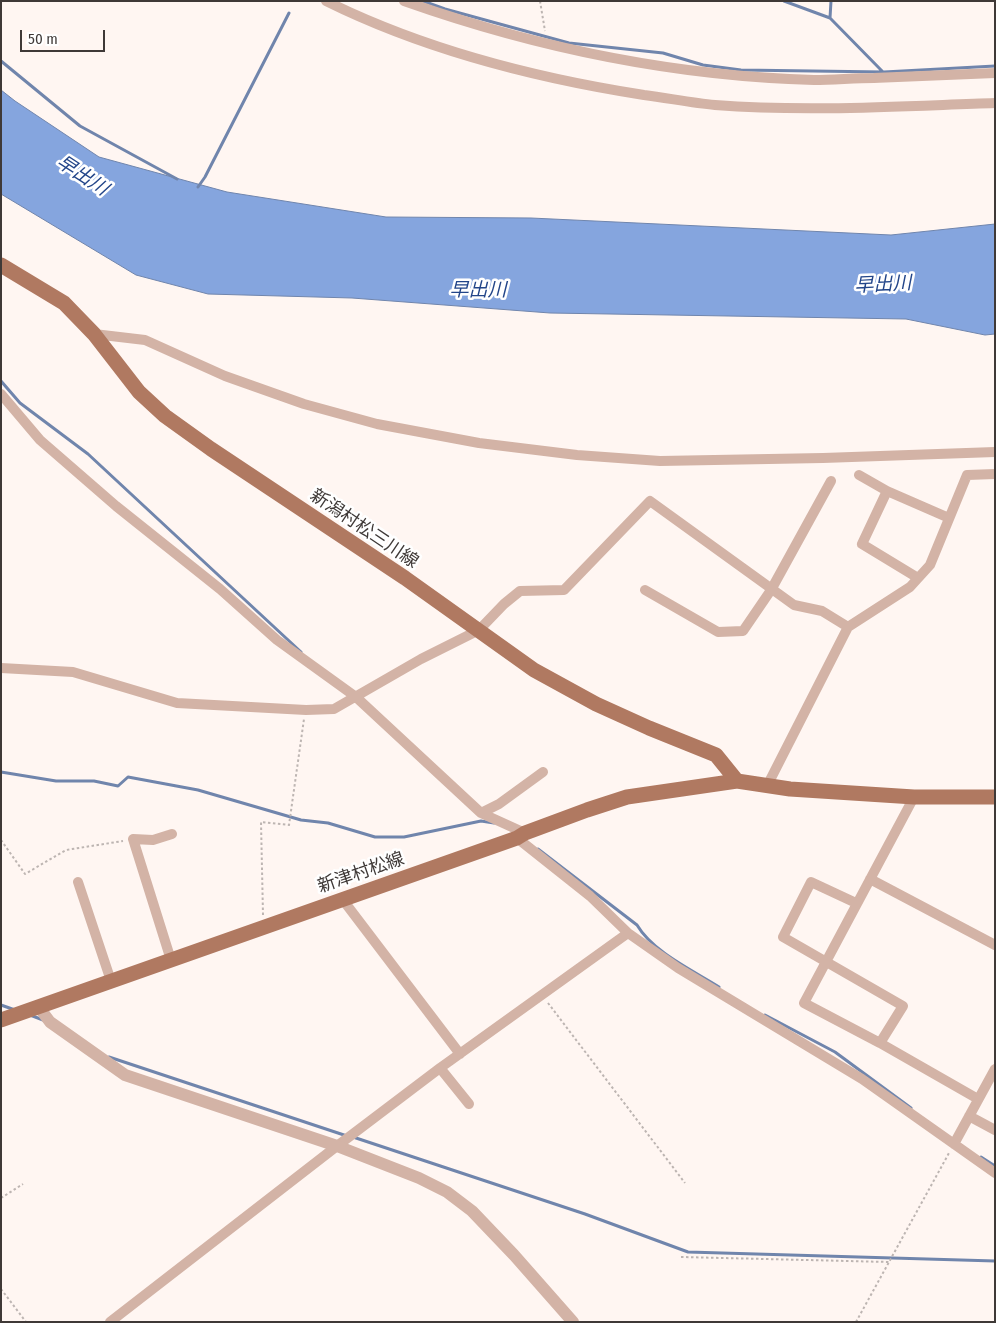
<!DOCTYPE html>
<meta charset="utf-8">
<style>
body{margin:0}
#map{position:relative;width:996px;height:1323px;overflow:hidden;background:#fff6f2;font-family:"Fira Sans Condensed",sans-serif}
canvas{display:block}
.frame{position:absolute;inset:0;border:2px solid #3f3937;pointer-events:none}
.scale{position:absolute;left:20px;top:30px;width:85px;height:22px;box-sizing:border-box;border:2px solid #3f3937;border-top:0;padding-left:6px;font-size:15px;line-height:18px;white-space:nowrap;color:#3f3937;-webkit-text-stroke:4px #fff;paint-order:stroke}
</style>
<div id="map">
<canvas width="996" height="1323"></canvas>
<div class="frame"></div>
<div class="scale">50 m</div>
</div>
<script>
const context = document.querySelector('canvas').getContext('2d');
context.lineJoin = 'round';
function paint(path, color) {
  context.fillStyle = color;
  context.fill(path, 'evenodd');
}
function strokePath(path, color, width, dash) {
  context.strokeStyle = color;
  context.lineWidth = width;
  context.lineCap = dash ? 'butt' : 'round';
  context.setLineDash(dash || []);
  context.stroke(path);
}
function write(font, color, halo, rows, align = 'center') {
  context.font = font + ' "Fira Sans Condensed","Noto Sans JP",sans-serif';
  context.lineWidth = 5;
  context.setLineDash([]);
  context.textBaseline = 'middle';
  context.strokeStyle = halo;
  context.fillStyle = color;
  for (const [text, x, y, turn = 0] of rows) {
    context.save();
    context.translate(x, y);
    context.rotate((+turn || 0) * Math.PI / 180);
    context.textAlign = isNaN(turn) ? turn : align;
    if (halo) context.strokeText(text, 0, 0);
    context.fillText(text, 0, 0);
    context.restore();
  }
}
const water = new Path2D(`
 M1,90L15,101L99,157L227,192L386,217L531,218L891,235L995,224V334L985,335L906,319L550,313L352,298L208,294L136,275L1,194Z`);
paint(water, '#85a5de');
strokePath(water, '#7085ac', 1);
strokePath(new Path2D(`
 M423,1L445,9L569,43L663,53L703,65L741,70L884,72L995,66
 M784,1L830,18L883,72
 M830,18L831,1
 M1,61L80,126L177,179
 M198,187L205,177L289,13
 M1,381L20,403L88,454L301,652
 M1,772L56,781H94L118,786L128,777L198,790L301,820L328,823L375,837H404L481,821L494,823
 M538,849L637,925C653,952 692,970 719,987
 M1,1005L15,1010
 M30,1015L43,1020
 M765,1015L835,1052L911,1108
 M109,1057L347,1136
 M353,1137L585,1214L688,1252L995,1261
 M981,1157L995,1166`), '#7085ac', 3);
strokePath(new Path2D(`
 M540,1L545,31
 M1,840L25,874L66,850L123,841
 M263,915L261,822L289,825L304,719
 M548,1003L685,1183
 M1,1198L23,1184
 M681,1257L889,1262
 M1,1289L26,1322
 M856,1322L949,1153`), '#bdb5b2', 2, [2.5, 2.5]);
strokePath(new Path2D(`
 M326,1C425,50 535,78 644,95C668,98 692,103 715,105C808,112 902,106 995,103
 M404,1C537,48 672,76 814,80C834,80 854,78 874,78C914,76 954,75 995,73
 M94,334L145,340L225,376L304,404L377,424L479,443L577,455L660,461L823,458L995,452
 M1,394L40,440L116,506L220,589L277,640L356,697L481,813L525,833
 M859,475L887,491L949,518
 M887,491L862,544L918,578
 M645,590L718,632L743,631L771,590L831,481
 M1,668L73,672L177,703L306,710L334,709L421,659L479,630L504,604L520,591L564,590L650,501L794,605L822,611L848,627
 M767,786L848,627L910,587L930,565L967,475L995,474
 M914,797L804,1003L880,1043L978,1099
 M481,813L499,804L543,772
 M517,838L590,896L628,933L678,968L862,1079L995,1173
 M870,879L995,945
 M78,882L111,981
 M343,900L460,1054
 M856,903L811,882L783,937L903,1006L880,1043
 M171,960L133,839L153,840L172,834
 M440,1068L469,1104
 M969,1116L995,1130
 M954,1144L995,1069
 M110,1322L337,1146L440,1068L628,933`), '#d3b3a6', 10);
strokePath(new Path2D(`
 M38,1006L50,1022L125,1075L337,1146L419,1178L447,1192L472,1211L514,1255L573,1322`), '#d3b3a6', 12);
strokePath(new Path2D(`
 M1,265L64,303L94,334L139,392L165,416L211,449L405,578L534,670L596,704L649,728L716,755L737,781
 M1,1020L517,838L525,833L587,810L627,797L737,781L790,789L914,797H995`), '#b07961', 15);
write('18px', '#3f3937', '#fff', [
 ["新潟村松三川線",364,529,34],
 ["新津村松線",361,873,-19]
]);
write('italic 19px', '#224589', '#fff', [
 ["早出川",82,176,33],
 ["早出川",883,285,-3],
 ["早出川",478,291]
]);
</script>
